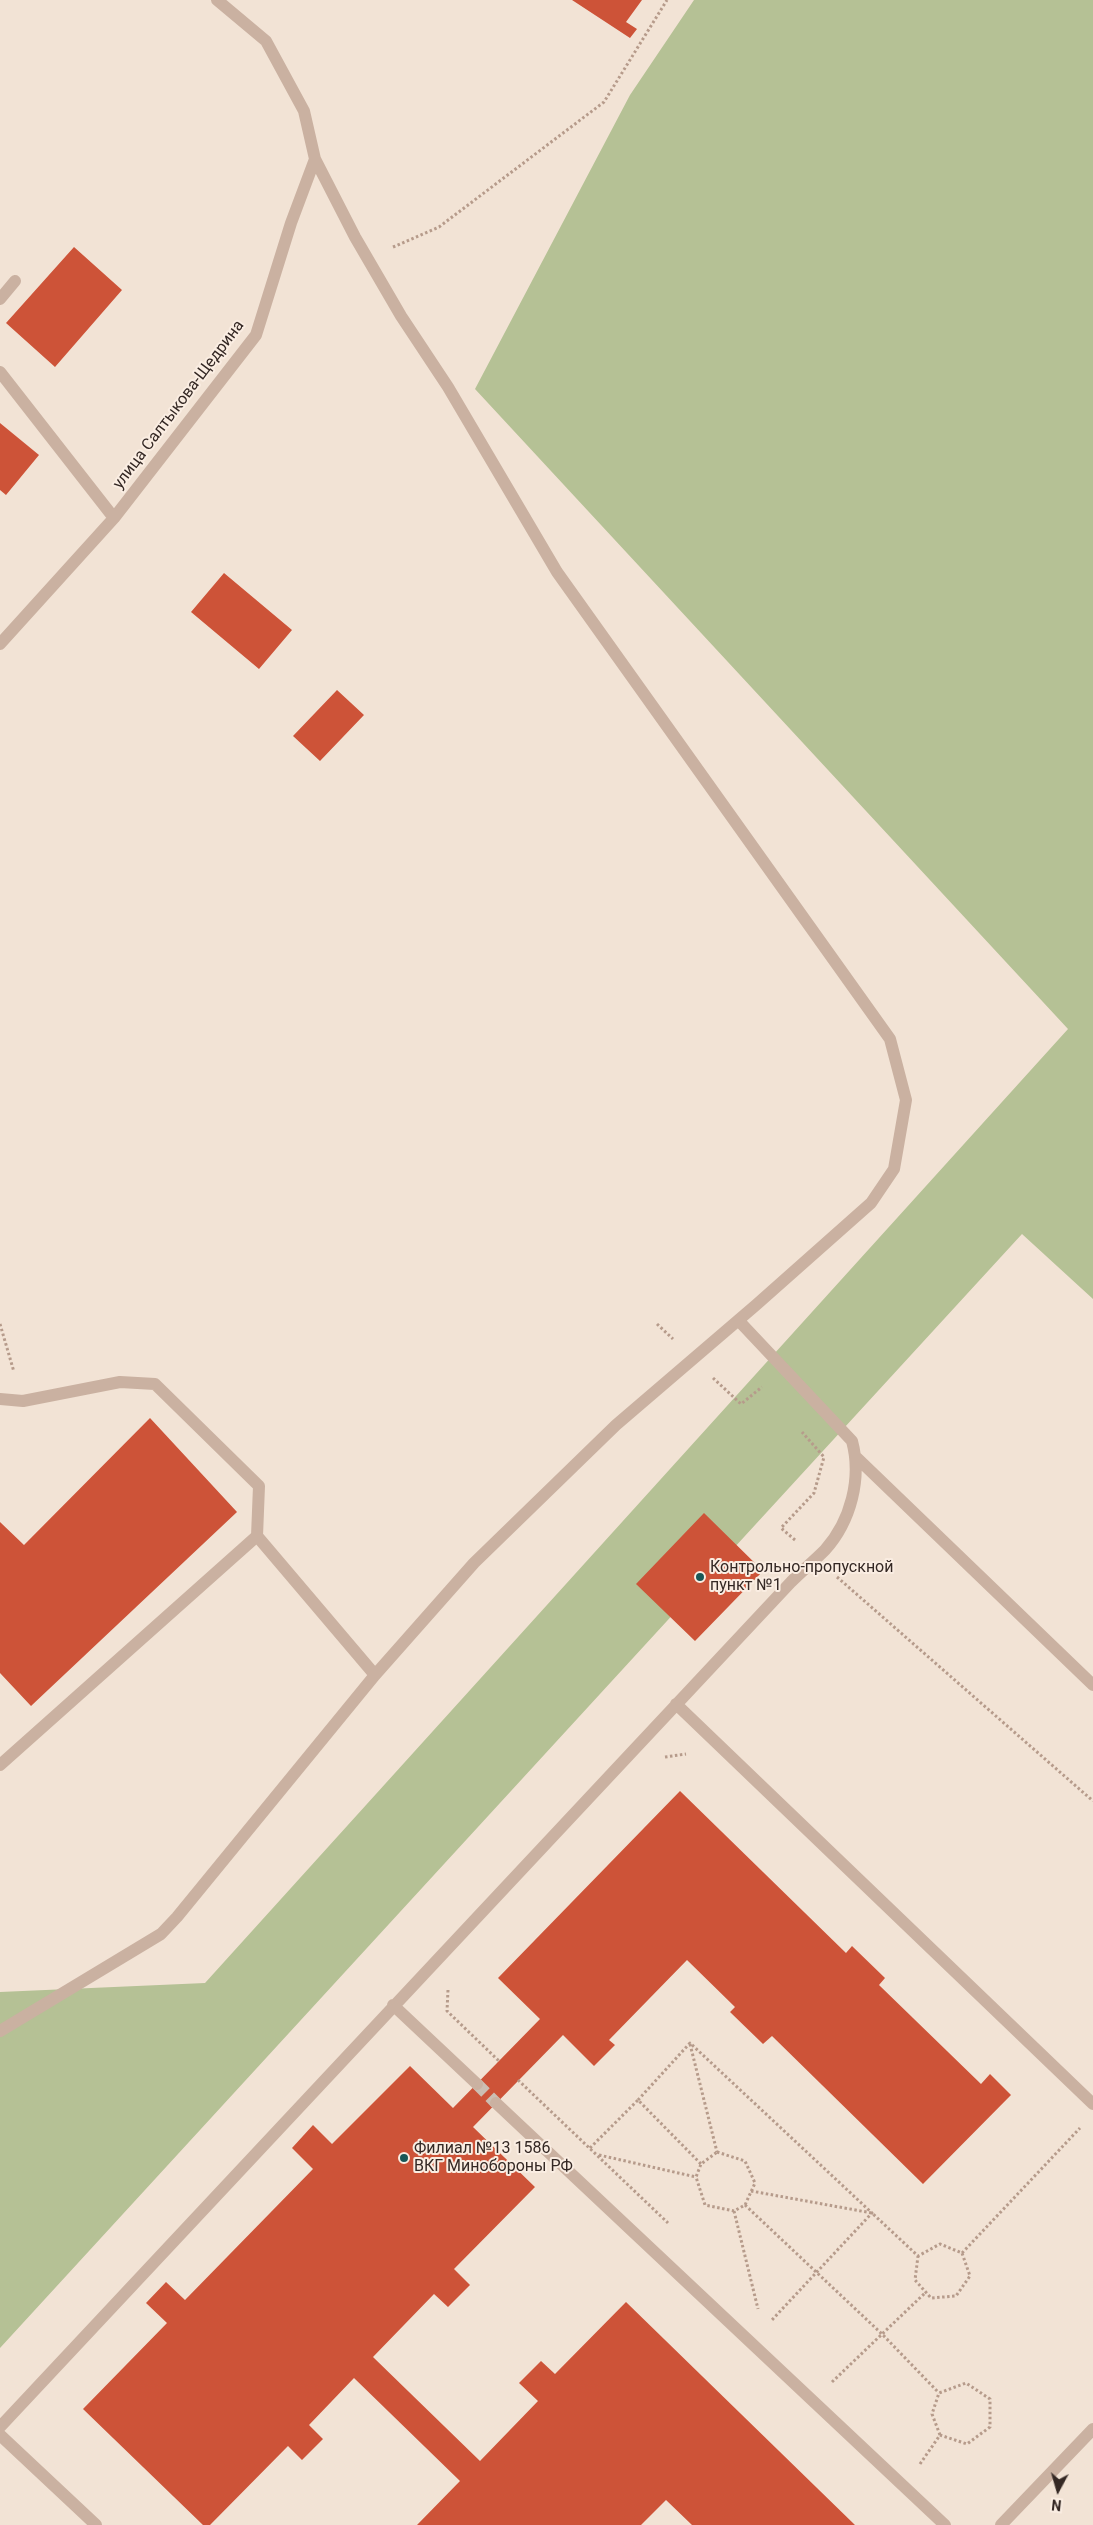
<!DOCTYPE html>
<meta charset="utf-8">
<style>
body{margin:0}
#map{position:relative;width:1093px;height:2525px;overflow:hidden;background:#f2e3d5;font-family:Roboto,sans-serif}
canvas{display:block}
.north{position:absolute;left:1033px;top:2465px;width:50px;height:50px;-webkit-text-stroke:4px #faede2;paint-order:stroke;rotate:186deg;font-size:14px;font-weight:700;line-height:20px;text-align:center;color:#342824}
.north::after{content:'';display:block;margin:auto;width:18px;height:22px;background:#342824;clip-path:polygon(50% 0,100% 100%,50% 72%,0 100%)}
</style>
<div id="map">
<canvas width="1093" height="2525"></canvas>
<div class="north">N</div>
</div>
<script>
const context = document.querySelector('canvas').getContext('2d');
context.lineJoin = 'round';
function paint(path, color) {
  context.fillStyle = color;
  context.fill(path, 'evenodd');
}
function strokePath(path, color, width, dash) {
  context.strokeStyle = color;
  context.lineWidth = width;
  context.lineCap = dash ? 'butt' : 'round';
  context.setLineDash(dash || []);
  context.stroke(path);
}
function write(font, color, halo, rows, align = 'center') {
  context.font = font + ' Roboto,sans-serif';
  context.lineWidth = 4;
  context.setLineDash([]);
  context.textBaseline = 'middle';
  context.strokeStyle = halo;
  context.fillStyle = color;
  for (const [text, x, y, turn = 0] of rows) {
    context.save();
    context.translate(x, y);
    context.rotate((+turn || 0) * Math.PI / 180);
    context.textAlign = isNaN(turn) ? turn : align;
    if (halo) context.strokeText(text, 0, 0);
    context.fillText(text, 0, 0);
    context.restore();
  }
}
paint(new Path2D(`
 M694,0H1093V1299L1022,1234L0,2348V1992L205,1983L1068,1029L475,389L630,95Z`), '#b5c195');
paint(new Path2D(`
 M572,0H642L626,22L637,29L630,38Z
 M74,247L122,290L55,367L6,323Z
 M0,423L39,455L6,495L0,490Z
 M224,573L292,630L259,669L191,612Z
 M337,690L364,715L320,761L293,736Z
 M150,1418L237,1512L31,1706L0,1673V1522L24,1545Z
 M704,1513L763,1571L695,1641L636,1584Z
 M680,1791L846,1953L852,1946L885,1978L879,1985L981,2084L990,2074L1011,2095L923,2184L772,2036L763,2044L730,2012L735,2007L687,1960L609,2040L615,2045L594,2066L563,2035L473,2127L535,2187L454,2269L470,2285L448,2307L434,2294L373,2357L480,2461L538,2401L519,2383L541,2361L555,2374L626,2302L855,2525H692L666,2500L641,2525H417L460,2481L354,2378L309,2425L323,2439L302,2460L288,2446L210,2525H203L83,2409L167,2323L146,2303L166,2282L185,2300L313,2169L292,2148L313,2125L332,2144L410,2066L453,2108L540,2019L498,1978Z`), '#cd5338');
strokePath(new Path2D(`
 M477,2084L496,2103`), '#ccbeb2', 12, [12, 6]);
strokePath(new Path2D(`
 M393,247L439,227L604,102L667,0
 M0,1324L14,1372
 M657,1324L673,1339
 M713,1378L741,1404L762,1387
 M795,1540L781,1528L814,1493L824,1457L802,1432
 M837,1577L1093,1801
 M665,1757L686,1754
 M448,1990L447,2011L499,2061
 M690,2044L717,2152
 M518,2080L668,2223
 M638,2100L690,2043L872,2213L771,2321
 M590,2148L638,2100L701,2164
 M717,2152L745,2161L755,2183L745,2205L734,2211L705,2205L696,2177L701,2164Z
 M599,2155L696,2177
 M751,2191L872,2213L918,2256L940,2244L962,2253L970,2276L956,2296L931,2298L915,2280L918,2256
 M745,2205L882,2334L939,2393
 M734,2211L758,2309
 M962,2253L1080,2128
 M832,2382L926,2292
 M920,2464L940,2435L967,2444L990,2427V2399L966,2383L939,2393L932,2414L940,2435`), '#b69b8b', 3, [2.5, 2.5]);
strokePath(new Path2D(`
 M0,299L15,281
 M0,372L114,518
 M0,644L114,518L256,335L291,223L315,159L304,111L266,41L217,0
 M0,1399L23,1401L120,1382L155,1384L259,1486L257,1536
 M856,1457L1093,1685
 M676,1704L1093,2104
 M0,1765L257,1536L375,1675
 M393,2005L477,2084
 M0,2031L161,1934L177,1917L375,1675L474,1563L616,1425L756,1305L871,1203L894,1169L906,1100L890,1039L557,572L448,387L401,316L355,237L315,159
 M496,2103L945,2525
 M0,2427L791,1582C802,1571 814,1561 825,1550C851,1521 862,1478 852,1441L739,1321
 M0,2435L96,2525
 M1001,2525L1093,2429`), '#cab1a1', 12);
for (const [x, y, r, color] of [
 [700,1577,5,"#185757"],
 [404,2158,5,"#185757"]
]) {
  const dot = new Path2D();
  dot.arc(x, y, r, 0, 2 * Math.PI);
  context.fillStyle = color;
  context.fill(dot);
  strokePath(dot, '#faede2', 2);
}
write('16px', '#342824', '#faede2', [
 ["улица Салтыкова-Щедрина",179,405,-53]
]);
write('16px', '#342824', '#faede2', [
 ["Контрольно-пропускной",710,1568],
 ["пункт №1",710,1586],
 ["Филиал №13 1586",414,2149],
 ["ВКГ Минобороны РФ",414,2167]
], 'left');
</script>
